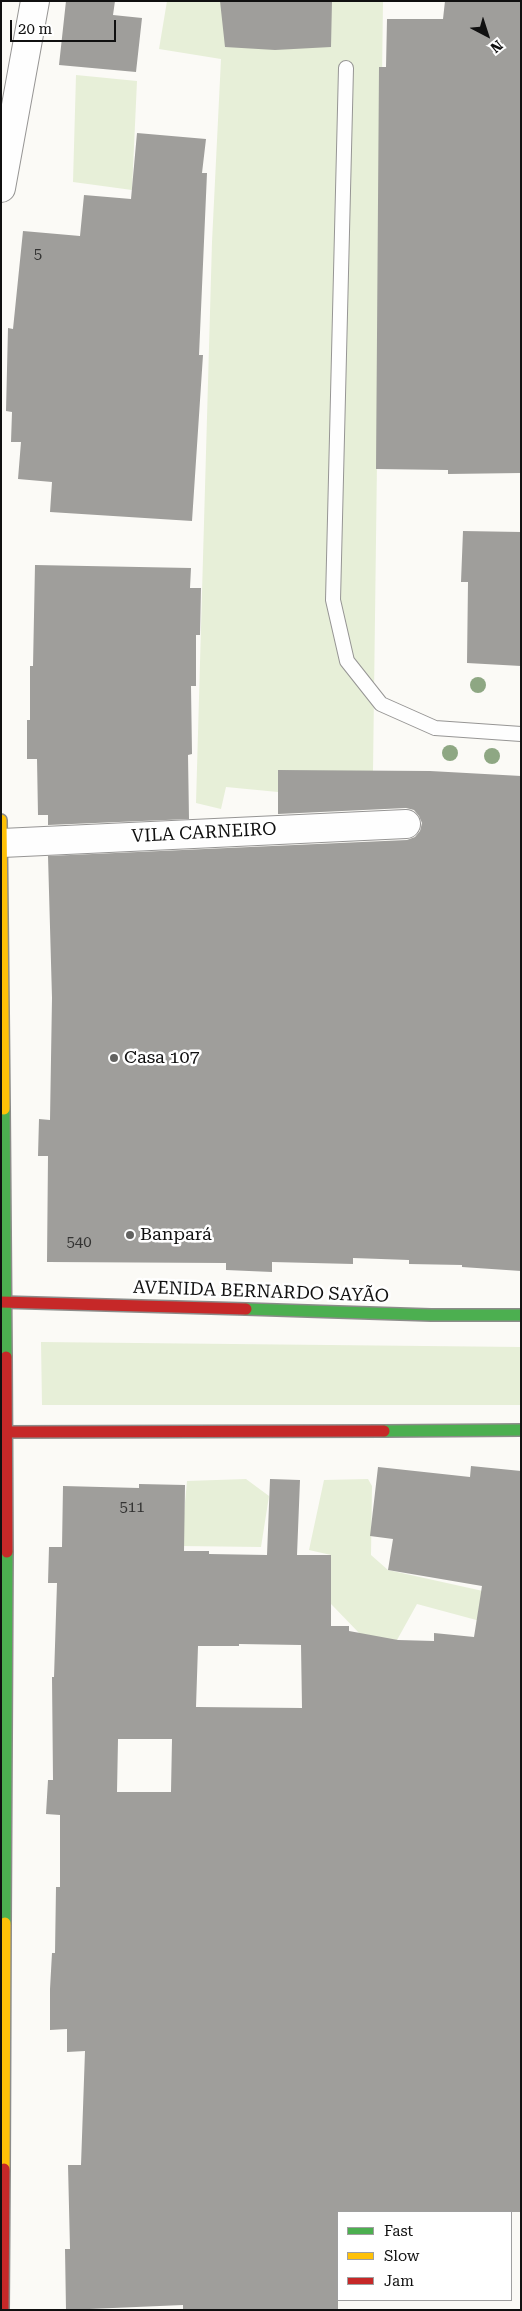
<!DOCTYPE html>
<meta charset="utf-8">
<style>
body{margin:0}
#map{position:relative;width:522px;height:2311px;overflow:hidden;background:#fbfaf6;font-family:"Roboto Serif",serif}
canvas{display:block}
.frame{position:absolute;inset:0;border:2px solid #101010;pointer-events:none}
.legend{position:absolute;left:337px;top:2211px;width:175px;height:90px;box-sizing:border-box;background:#fff;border:1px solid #9f9f9f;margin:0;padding:6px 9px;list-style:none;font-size:15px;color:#101010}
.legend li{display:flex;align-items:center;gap:10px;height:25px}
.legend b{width:25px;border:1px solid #9f9f9f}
.north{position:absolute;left:462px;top:10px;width:50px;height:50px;-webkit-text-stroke:4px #fff;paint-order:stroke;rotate:140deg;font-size:14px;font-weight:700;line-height:20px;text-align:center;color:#101010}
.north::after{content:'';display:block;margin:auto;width:18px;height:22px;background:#101010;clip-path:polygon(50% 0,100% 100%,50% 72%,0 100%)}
.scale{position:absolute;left:10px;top:20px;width:106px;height:22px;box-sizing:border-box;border:2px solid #101010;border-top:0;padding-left:6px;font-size:15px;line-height:18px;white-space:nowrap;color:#101010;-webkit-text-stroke:4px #fff;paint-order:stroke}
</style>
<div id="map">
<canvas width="522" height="2311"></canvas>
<div class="frame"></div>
<ul class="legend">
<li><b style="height:6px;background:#4caf50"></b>Fast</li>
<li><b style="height:6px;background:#ffc107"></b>Slow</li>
<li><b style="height:6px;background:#c62828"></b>Jam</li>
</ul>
<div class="north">N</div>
<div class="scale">20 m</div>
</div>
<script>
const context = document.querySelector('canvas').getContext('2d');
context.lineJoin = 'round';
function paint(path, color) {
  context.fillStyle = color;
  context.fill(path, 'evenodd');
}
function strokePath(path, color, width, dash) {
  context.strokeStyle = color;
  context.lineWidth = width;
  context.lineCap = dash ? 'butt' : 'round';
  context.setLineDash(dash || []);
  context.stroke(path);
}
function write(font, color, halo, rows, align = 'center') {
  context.font = font + ' "Roboto Serif",serif';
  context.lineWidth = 5;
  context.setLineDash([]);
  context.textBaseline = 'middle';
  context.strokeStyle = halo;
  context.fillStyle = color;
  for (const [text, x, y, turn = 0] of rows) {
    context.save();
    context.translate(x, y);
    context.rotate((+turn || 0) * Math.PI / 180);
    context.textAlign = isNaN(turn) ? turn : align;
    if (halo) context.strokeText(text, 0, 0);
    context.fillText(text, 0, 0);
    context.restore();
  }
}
paint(new Path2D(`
 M167,1H383L373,771H278V792L226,787L221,809L196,803L212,242L221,59L159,49Z
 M76,75L137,81L132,190L73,182Z
 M41,1342L521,1347V1405H42Z
 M246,1479L269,1496L261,1547L181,1546L187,1481Z
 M368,1479L372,1486L371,1555L388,1570L519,1599L506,1628L417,1604L397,1640L362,1636L331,1604V1555L309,1550L324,1480Z`), '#e7efd8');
paint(new Path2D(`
 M66,1H115L113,15L142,18L136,72L59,65Z
 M220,1H332L331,47L275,50L225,47Z
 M445,1H521V473L448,474V470L376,469L379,67H386L387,19H443Z
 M137,133L206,139L202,173H207L199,355H203L192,521L50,512L52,482L18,479L21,442H11L12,412L6,411L8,328L13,329L23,231L80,236L84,195L131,199Z
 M463,531L521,532V666L467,663L468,582H461Z
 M35,565L191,568L190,588H201L200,635H196V686H191L192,754L188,755L189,819L48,825V815H38L37,759H27V720H30V666H33Z
 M278,770L430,771L521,776V1271L462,1267V1265L409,1264V1260L353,1258V1264L272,1262V1272L226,1270V1263L47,1262L48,1156H38L39,1119L50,1120L52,998L48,856L407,840L415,837L420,831L422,823L419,816L414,810L406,808L278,814Z
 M471,1466L521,1471V2212H338V2310H183V2305L66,2310L65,2249H70L68,2165H81L85,2051L67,2052V2029L50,2030V1989L52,1953H55L56,1887H60V1815L46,1814L48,1780H53L52,1677H54L57,1583H48L49,1547H62L63,1486L139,1488V1484L185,1485L184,1551H209V1554L267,1555L270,1479L300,1480L297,1555H331V1626H349V1631L398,1640L434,1641V1633L474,1637L482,1586L388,1570L393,1539L370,1536L378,1467L470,1477ZM239,1644L301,1645L302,1708L196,1707L198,1646H239ZM118,1739H172L171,1792H117Z`), '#9f9e9b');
const lane = new Path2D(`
 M346,68L333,600L347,661L381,704L435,728L521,734`);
const street = new Path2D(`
 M1,188L35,1
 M2,843L406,824`);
const fast = new Path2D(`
 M4,1109L6,1357
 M246,1309L431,1315H521
 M384,1431L521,1430
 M5,1923L7,1552`);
const slow = new Path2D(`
 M1,820L4,1109
 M4,2169L5,1923`);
const jam = new Path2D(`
 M1,1302L246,1309
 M6,1357L7,1552
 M1,1432L384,1431
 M3,2310L4,2169`);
strokePath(lane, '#969594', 16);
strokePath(street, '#969594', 30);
strokePath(fast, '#8c8c8a', 14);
strokePath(slow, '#8c8c8a', 14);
strokePath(jam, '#8c8c8a', 14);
strokePath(lane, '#fefefe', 14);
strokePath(street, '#fefefe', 28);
strokePath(fast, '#4caf50', 11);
strokePath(slow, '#ffc107', 11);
strokePath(jam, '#c62828', 11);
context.fillStyle = '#8ea783';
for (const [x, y] of [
 [478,685],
 [450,753],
 [492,756]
]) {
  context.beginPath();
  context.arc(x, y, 8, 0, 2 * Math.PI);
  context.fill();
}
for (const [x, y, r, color] of [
 [114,1058,5,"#626260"],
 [130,1235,5,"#626260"]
]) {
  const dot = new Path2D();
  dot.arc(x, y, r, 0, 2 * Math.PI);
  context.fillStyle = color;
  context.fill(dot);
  strokePath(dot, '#fff', 2);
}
write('15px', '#343433', null, [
 ["5",38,255],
 ["540",79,1243],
 ["511",132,1508]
]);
write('18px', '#101010', '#fff', [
 ["VILA CARNEIRO",204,833,-3],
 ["AVENIDA BERNARDO SAYÃO",261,1292,2]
]);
write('18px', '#101010', '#fff', [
 ["Casa 107",124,1058],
 ["Banpará",140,1235]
], 'left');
</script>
